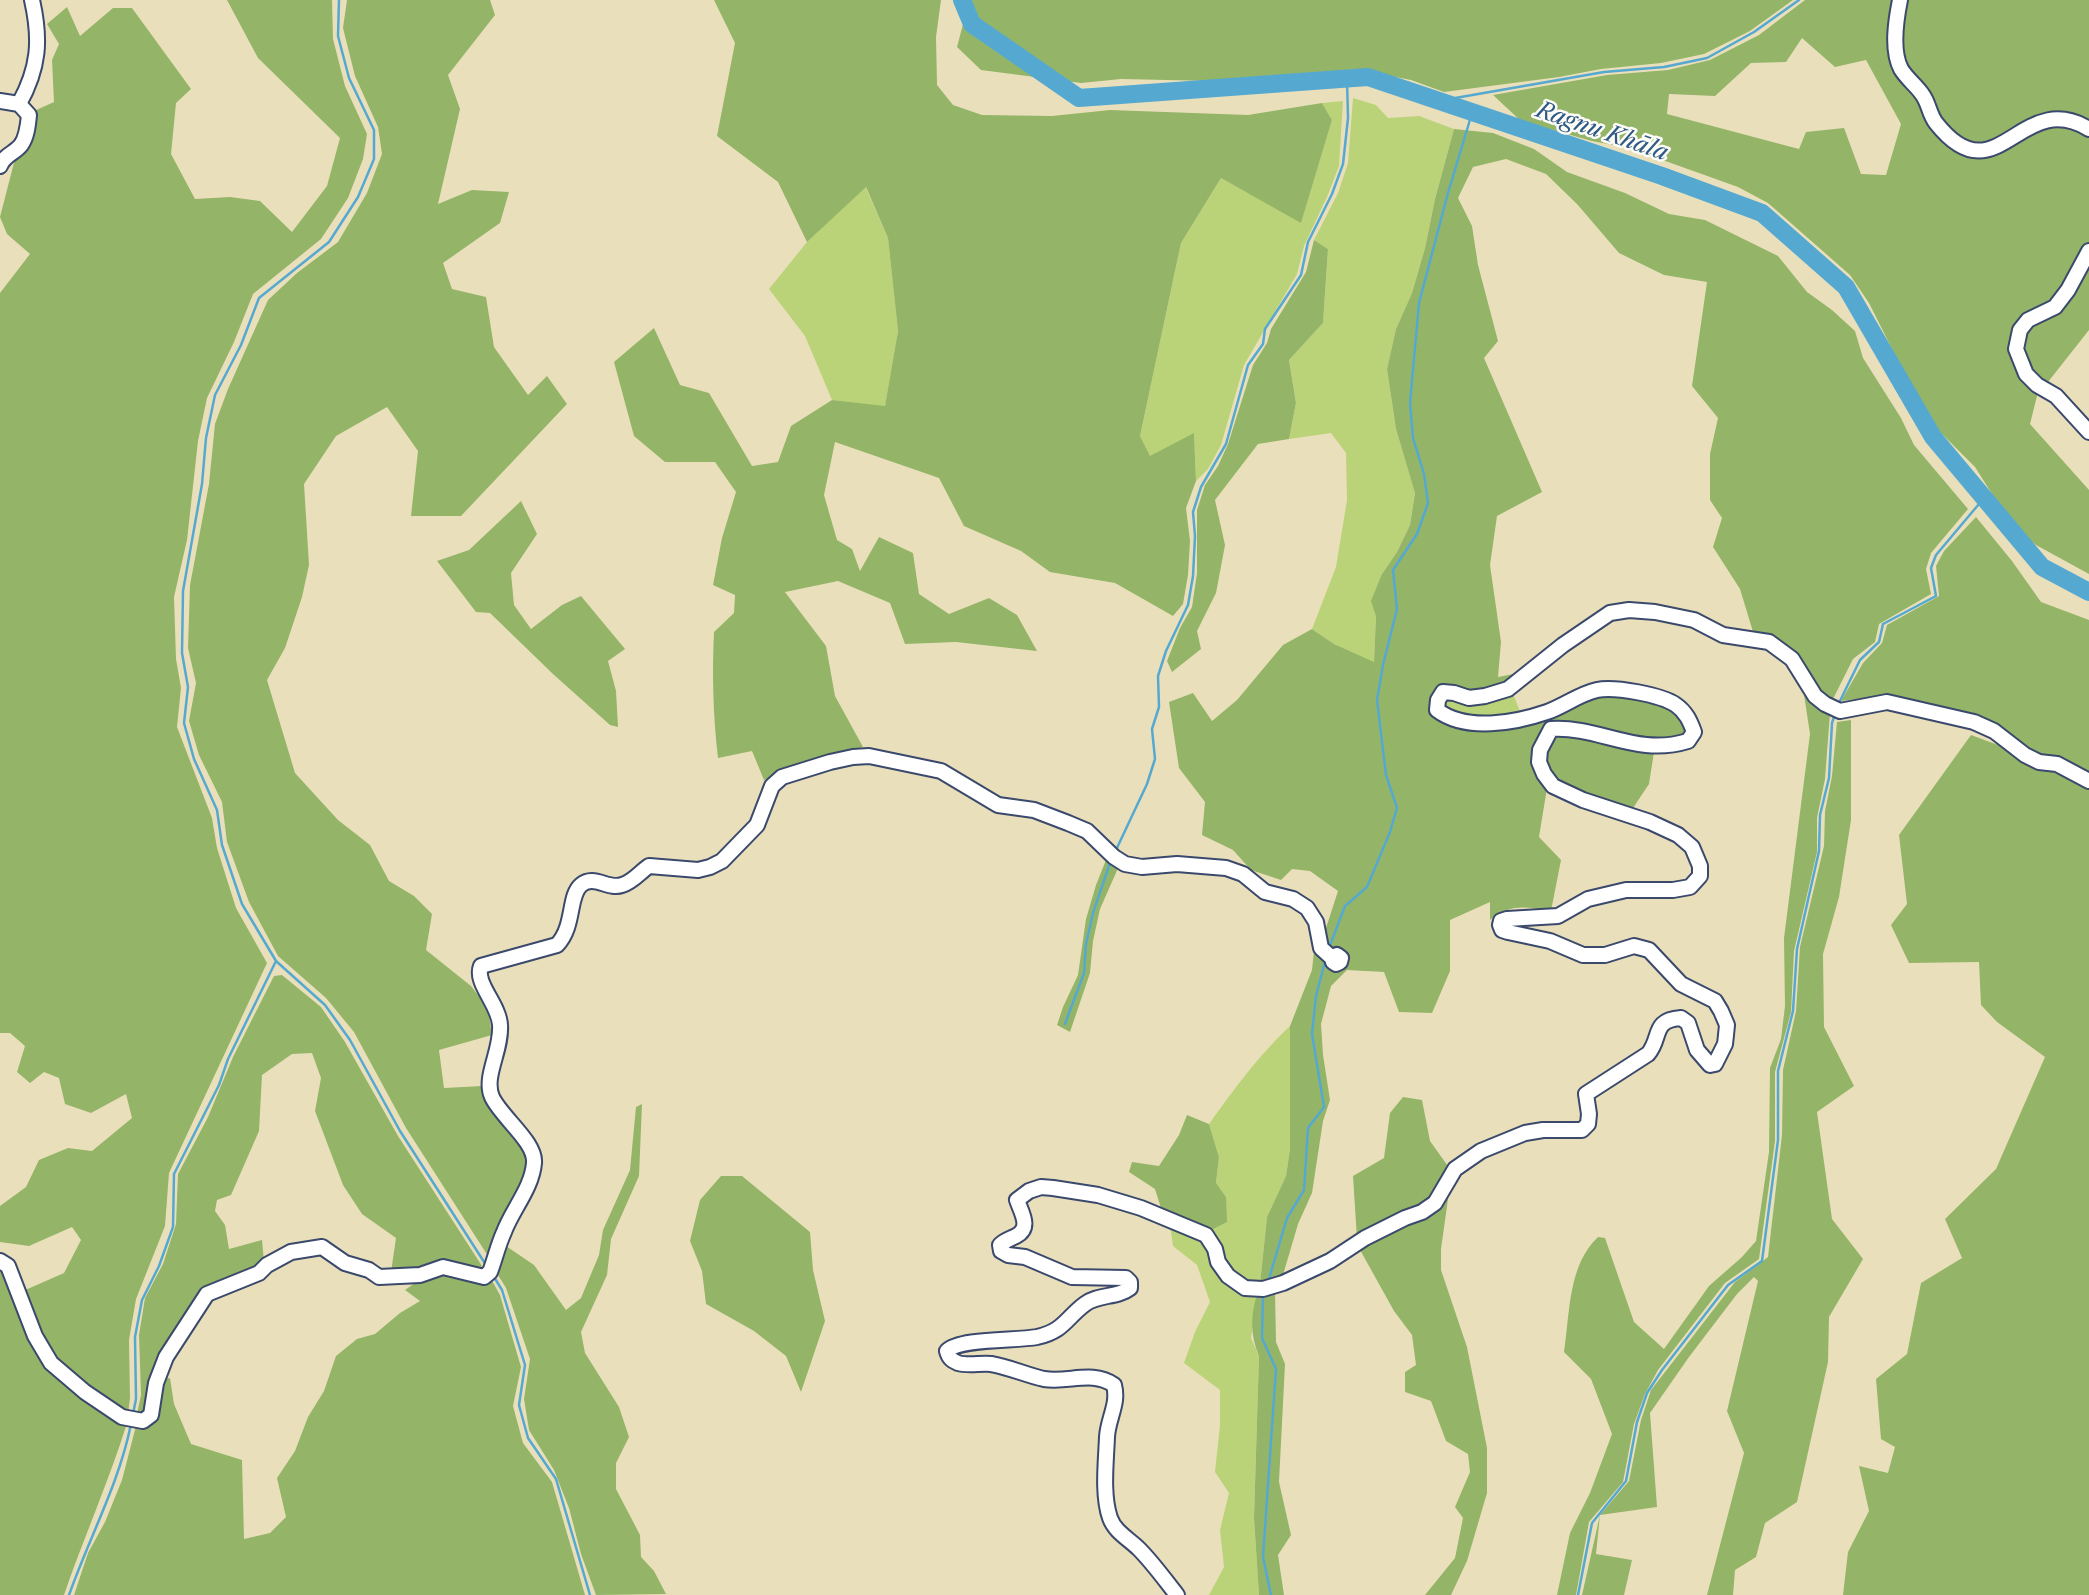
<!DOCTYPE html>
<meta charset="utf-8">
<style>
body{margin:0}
canvas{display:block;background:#eadfbb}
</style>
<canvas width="2089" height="1595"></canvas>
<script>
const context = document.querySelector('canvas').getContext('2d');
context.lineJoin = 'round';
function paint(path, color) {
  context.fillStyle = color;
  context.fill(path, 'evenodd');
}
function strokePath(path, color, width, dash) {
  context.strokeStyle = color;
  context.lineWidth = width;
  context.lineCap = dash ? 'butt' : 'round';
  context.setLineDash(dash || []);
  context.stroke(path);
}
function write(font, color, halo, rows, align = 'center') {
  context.font = font + ' "Libre Caslon Text",serif';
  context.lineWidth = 5;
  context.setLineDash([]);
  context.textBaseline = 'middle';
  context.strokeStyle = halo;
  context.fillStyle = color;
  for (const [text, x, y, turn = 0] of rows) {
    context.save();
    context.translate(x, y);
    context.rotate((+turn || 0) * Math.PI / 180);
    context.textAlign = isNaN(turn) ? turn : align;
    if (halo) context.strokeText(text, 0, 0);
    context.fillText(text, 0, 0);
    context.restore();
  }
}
paint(new Path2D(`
 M1353,98L1376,105L1388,118L1419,116L1454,129L1435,199L1425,248L1412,293L1396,329L1387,369L1396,429L1415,492L1410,525L1397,552L1382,574L1376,616L1374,663L1334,644L1312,629L1336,567L1347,500L1346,453L1331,433L1289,439L1296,403L1289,360L1323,323L1328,249L1314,240L1338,193L1348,163Z
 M1343,101L1339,166L1327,197L1304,246L1297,274L1244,365L1221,445L1208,469L1196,481L1194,434L1150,457L1140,436L1181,243L1221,178L1301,222L1332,120L1322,103Z
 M865,186L888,238L898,331L885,407L832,400L805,336L769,289L807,242Z
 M1512,691L1521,714C1494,721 1467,721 1443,707L1444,701L1451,699Z
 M1290,1026V1149L1286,1176L1267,1217L1260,1284C1228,1287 1221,1255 1209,1231L1226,1197L1216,1184L1219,1157L1209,1124C1234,1089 1259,1055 1290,1026Z
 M1170,1225L1205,1238L1214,1262L1258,1292L1251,1338L1259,1356L1254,1518L1259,1595H1209L1224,1567L1220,1530L1229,1493L1215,1472L1220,1425V1390L1184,1363L1195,1332L1210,1302L1197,1265L1173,1246Z`), '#bbd378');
paint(new Path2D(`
 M227,0H332L333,39L345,86L367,134L363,159L348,198L321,239L253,294L234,342L207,398L198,441L187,540L174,597L176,659L181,688L177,727L212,818L217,848L236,908L267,963L169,1173L165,1226L136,1299L129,1340L130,1398L128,1414L118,1411L49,1355L23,1291L64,1273L81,1240L72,1227L29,1246L0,1242V1206L26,1187L39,1160L68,1148L92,1151L132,1118L126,1094L91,1113L65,1104L59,1078L44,1072L30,1083L17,1072L25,1046L10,1033H0V293L30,254L7,234L0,217L16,155L34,111L54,102L52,60L59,44L47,24L67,7L80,36L113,8H132L191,89L176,103L171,154L195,199L230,197L260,201L292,232L327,186L340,138L258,58Z
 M347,0H490L495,15L448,75L460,109L438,204L472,190L509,192L500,223L443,263L452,289L486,297L494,347L528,395L547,376L567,404L461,516H411L418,451L387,407L336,436L304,484L309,565L302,597L285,648L267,680L295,773L338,820L370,845L389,881L414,896L432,914L426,950L471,986L488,1008L492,1035L439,1050L444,1088L482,1086C491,1116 518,1135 528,1164L488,1256L406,1128L354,1032L326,998L278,956L249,902L227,842L222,802L199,755L189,721L196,683L188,648L190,585L209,484L215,424L228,389L268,300L297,273L338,242L367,193L382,154L378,127L355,76L343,28Z
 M714,0H941L936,37L937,85L953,105L982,115L1052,116L1110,110L1248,115L1322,103L1332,120L1301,223L1221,178L1181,243L1140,436L1150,456L1194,433L1196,481L1186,508L1190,541L1188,575L1183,604L1173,616L1115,583L1050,572L1021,551L964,526L939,478L835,442L824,495L837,540L852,549L860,571L879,537L913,553L919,594L949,614L989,598L1017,615L1037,651L956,642L905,644L890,603L838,581L785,592L826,646L835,696L863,747L796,765L764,780L752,751L718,758C713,715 712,674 714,632L734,613L735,595L713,585L722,538L736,492L715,462H665L634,436L614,362L654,328L680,385L709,393L752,466L778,462L791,426L832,400L885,406L898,331L888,238L866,187L807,242L778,182L717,136L735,43Z
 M967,0H1793L1750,31L1704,54L1661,63L1601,69L1559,77L1444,92L1411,80L1375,73L1346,71L1294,77L1213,81L1121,79L1081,83L981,70L957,47L967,9Z
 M1805,0H1896L1900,75L1970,154L2057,122L2089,137V244L2051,306L2016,331L2039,388L2030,424L2089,490V574L2036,545L2011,524L1975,467L1937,429L1922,409L1869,303L1850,275L1768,203L1738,187L1629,148L1592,141L1521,121L1493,95L1607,75L1668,70L1710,60L1759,35ZM1802,38L1835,67L1866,60L1901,124L1886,175L1861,174L1844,128L1806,132L1799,149L1667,114L1669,94L1715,96L1751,63L1786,62Z
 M1904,0H2089V126L2056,115L1981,147L1963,141L1945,127L1905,65L1900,49Z
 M1454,129L1493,133L1534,149L1567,172L1625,193L1669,214L1705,220L1778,256L1807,292L1832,310L1855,331L1863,358L1901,418L1914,445L1968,509L1931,553L1926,569L1931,594L1879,624L1875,642L1853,659L1832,701L1821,693L1754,635L1740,589L1713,547L1722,518L1710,500V454L1718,418L1692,386L1707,282L1664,275L1619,253L1577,204L1546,174L1506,159L1473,167L1458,198L1472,226L1478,265L1498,341L1484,358L1542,492L1497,516L1490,565L1501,642L1498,677L1524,672C1493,692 1478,693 1443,686L1432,694L1431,708L1436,717L1444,722L1472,729L1600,693L1668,703L1687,725L1683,734L1673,741L1545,728L1547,788L1539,837L1561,860L1551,911C1528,907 1509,903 1490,920V902L1450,920V971L1432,1013L1399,1012L1384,972L1347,970L1331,986L1321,1024L1323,1055L1330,1100L1323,1121L1312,1193L1298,1224L1283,1275L1260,1284L1267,1217L1286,1176L1290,1149V1026L1312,970L1314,951L1326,928L1338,891L1310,871L1292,869L1281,880L1251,870L1233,850L1202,835L1205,802L1179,768L1169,702L1193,693L1212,721L1237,700L1283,645L1312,629L1334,644L1374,662L1376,616L1371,601L1382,574L1397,552L1410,525L1415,493L1396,429L1387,369L1396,329L1412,293L1425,248L1435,199Z
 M1314,240L1328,249L1323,323L1289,360L1296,403L1289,439L1258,444L1215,500L1225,545L1216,593L1197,631L1201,649L1172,672L1167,661L1180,628L1192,607L1197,573V510L1205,485L1218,466L1228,444L1253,365L1267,343L1271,329L1306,272Z
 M2089,259V330L2048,382C2033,376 2027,366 2021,353L2027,326L2040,319Z
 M521,501L537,534L511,573L514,605L531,629L562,605L581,596L625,649L608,661L616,691L618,727L610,725L553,674L490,613L476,612L437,561L469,550Z
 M1976,517L2012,561L2041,602L2089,620V775L2033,753L2010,734L1990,721L1965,713L1934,709L1907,698L1887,695L1841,701L1863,663L1882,643L1887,625L1939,596L1936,566L1944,551Z
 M1803,688L1830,713L1825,779L1817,818V852L1794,951L1791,1012L1775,1072V1141L1759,1259L1725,1283L1658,1370L1645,1394L1634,1424L1623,1482L1589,1522L1576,1595H1557L1570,1533L1590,1493L1612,1434L1591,1379L1564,1352C1570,1313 1568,1265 1598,1237L1605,1238L1634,1322L1664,1349L1709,1286L1742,1257L1756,1241L1769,1152L1770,1068L1781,1039L1785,1006L1784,938L1810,734Z
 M1851,720V820L1839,897L1823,954L1824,1027L1854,1086L1817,1112L1832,1219L1863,1259L1829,1317L1828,1362L1797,1502L1765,1523L1756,1557L1735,1570L1733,1595H1707L1744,1453L1727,1411L1758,1281L1754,1277L1737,1294L1689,1357L1650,1413L1657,1507L1600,1515L1596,1554L1632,1560L1624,1595H1582L1600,1515L1629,1481L1641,1420L1651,1390L1735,1282L1768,1257L1782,1135L1783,1070L1796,1011L1800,947L1824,846L1825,811L1832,776L1837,722Z
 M1566,734L1654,752L1649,784L1631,811L1610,807L1551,779L1543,751L1551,737Z
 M1971,735L1998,745L2025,764L2040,770L2061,771L2089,786V1595H1843L1848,1552L1869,1511L1859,1466L1888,1473L1895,1447L1881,1439L1876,1379L1907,1354L1921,1283L1962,1258L1945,1219L1996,1169L2045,1057L1997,1022L1981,1005L1979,962L1909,963L1891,925L1907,904L1899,835Z
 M1108,855L1119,866L1100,909L1093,941L1090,973L1070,1032L1057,1025L1063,1007L1078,975L1086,919L1096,885Z
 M282,975L321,1007L345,1042L398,1136L482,1266L480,1270L391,1272L396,1238L362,1214L343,1185L315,1111L321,1078L312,1053L292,1054L262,1075L259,1131L231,1195L217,1200L215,1211L225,1225L229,1249L262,1240L264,1262L256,1270L202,1294L145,1414H137L141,1395L139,1335L145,1298L163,1264L176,1224L178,1174L208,1117L233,1057L274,976Z
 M1403,1097L1422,1100L1430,1141L1450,1169L1430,1203L1357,1239L1353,1176L1384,1158L1390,1113Z
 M642,1104L639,1176L611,1239L607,1275L581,1332L585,1353L619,1407L629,1437L616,1463V1489L640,1535L641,1557L654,1571L666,1594L596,1595L581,1554L569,1508L554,1470L529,1430L524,1399L530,1359L506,1288L495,1270L506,1246L534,1265L566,1310L581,1298L599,1255L603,1230L630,1170L636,1107Z
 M1187,1115L1209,1124L1219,1157L1216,1183L1226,1197L1227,1222L1209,1231L1161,1208L1155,1189L1129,1172L1132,1162L1159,1166L1179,1135Z
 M721,1176H742L810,1232L813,1270L825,1321L801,1392L786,1356L754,1331L706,1304L702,1271L690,1241L700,1200Z
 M1448,1199L1441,1249V1270L1467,1347L1487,1448V1493L1467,1561L1451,1595H1425L1455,1558L1463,1518L1455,1507L1470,1472L1468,1454L1446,1441L1431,1401L1405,1392V1372L1416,1365L1412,1335L1394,1311L1359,1248Z
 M0,1267L5,1270L29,1336L127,1423C109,1481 84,1537 64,1595H0Z
 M443,1272L490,1277L500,1295L521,1367L513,1406L523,1443L552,1482L585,1595H74L88,1553L105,1522L122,1480L136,1426L145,1427L162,1379L170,1378L174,1404L191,1444L242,1460L244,1539L270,1533L286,1517L277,1478L295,1451L308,1417L324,1391L336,1356L357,1339L375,1334L400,1313L420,1301L405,1290L422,1278Z
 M1275,1291L1276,1342L1285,1364L1279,1482L1291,1535L1278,1555L1284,1595H1259L1254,1518L1259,1356C1250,1335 1250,1314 1258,1292Z`), '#94b568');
strokePath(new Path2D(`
 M339,0L338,36L349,78L374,130V159L358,197L329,242L259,298L241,345L215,395L206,438L202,484L183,591L182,653L188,687L184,723L194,759L217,810L222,845L242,904L276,961L325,1005L350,1040L400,1131L486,1265
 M1438,101L1604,72L1664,67L1707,58L1754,32L1799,0
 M1838,705L1860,660L1879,642L1883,624L1936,596L1931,568L1936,555L1984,498
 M1116,850L1147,784L1155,759L1152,729L1159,707L1158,676L1166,651L1188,605L1193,576L1195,536L1193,512L1201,487L1226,444L1248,365L1263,344L1265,329L1301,275L1308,242L1332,194L1343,164L1348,118L1347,79
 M1329,948L1345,906L1367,887L1390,832L1397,808L1386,775L1377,700L1383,665L1397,609L1393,570L1417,534L1428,503L1424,474L1413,438L1410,403L1419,303L1448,193L1472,113
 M1065,1024L1084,973L1086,944L1093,913L1110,863
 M494,1277L502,1290L525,1365L519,1405L528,1438L556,1479L590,1595
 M1268,1282L1287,1218L1304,1190L1308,1128L1324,1107L1312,1034L1316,996L1326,958
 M1263,1295L1262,1338L1276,1369L1263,1557L1271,1595
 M133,1414L136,1399L135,1337L142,1300L159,1266L173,1227L174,1174L219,1085L228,1059L276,961
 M69,1595C89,1538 119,1484 131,1424
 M1578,1595L1592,1523L1626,1481L1637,1422L1647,1393L1662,1370L1728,1285L1762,1261L1778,1140V1071L1793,1011L1797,949L1819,851L1820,815L1829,778L1832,723L1835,714`), '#55a9d1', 2.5);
strokePath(new Path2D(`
 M962,0L972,24L1079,98L1368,77L1662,176L1762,213L1846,287L1933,437L2042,567L2089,592`), '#55a9d1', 18);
const minor = new Path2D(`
 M1900,0C1896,20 1891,50 1901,69C1907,79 1916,85 1922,94C1929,103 1929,114 1936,123C1997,200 2020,87 2089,129
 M0,101L19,104L29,115C28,125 27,137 21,145C15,153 4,155 0,166
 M19,104C39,68 41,40 32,0
 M2089,251L2068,290L2055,307L2028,320L2020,330L2016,349L2026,374L2037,385L2056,396L2089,432
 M0,1261L8,1266L35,1336L51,1363L85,1392L122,1417L143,1421L151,1415L156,1383L166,1357L207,1294L259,1273L267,1265L291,1252L322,1247L345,1263L369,1270L379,1277L420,1275L443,1267L484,1277L490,1272C495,1259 498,1245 504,1232C512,1210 532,1188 534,1163C536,1142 501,1117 492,1097C483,1077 502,1050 500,1025C499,1004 474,983 481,966L557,945C575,926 568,896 581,885C594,874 608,890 622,885C633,882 640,872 649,866L698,870L710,867L722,861L757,825L772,786L782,777L830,762L853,757L869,756L941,771L998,805L1034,810L1068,823L1087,831L1114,857L1125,864L1142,867L1177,864L1226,868L1243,874L1265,892L1293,899L1307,908L1316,922L1321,948L1332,958L1333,962L1336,964L1340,962L1341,958L1337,955L1332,958
 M1177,1595C1165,1580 1153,1563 1139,1549C1129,1539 1115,1532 1110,1518C1102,1495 1106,1462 1107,1437C1108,1418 1119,1404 1114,1385C1092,1370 1069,1383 1044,1379C1026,1375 1009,1367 991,1364C980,1363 968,1366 958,1363C951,1360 949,1358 947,1351C960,1338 1016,1341 1037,1337C1064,1331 1066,1318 1085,1304C1098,1294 1117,1298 1130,1288V1282L1126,1278L1072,1277L1025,1257L1008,1255L1001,1251L1000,1245C1005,1240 1010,1239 1016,1236C1032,1228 1021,1212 1017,1200L1029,1191L1041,1187L1053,1188L1098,1195L1141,1208L1206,1235L1215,1249L1218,1262L1228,1276L1245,1288L1263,1289L1283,1283L1330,1261L1365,1238L1405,1218L1422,1212L1435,1203L1455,1169L1481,1151L1525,1133L1543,1130H1582L1588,1124L1589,1114L1586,1094L1648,1054C1662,1038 1651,1020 1681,1018L1688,1023L1697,1050L1710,1065L1715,1064L1725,1044L1726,1035L1727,1025L1721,1011L1715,1001L1681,984L1649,950L1634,946L1605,955H1583L1550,941L1508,932L1502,930L1500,925L1501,921L1507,919L1558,916L1588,899L1626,890H1673L1690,887L1700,876V866L1692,847L1678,835L1650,822L1583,800L1553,786L1544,774L1539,762L1540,750L1551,729C1600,726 1636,757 1688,741L1694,732C1690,721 1686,712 1676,705C1662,695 1614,686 1597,690C1579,694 1564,706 1547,712C1515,723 1466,732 1437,710L1438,700L1443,692L1454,693L1469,698L1485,696L1508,689L1563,645L1610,613L1629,610L1655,612L1694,620L1723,635L1769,642L1792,659L1815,696L1825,704L1840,711L1887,702L1974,722L1994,731L2025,755L2039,762L2057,764L2089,781`);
strokePath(minor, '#3a496c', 18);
strokePath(minor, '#fff', 14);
write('italic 23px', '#2f5a86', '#fdfcf7', [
 ["Ragnu Khāla",1602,132,19]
]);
</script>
